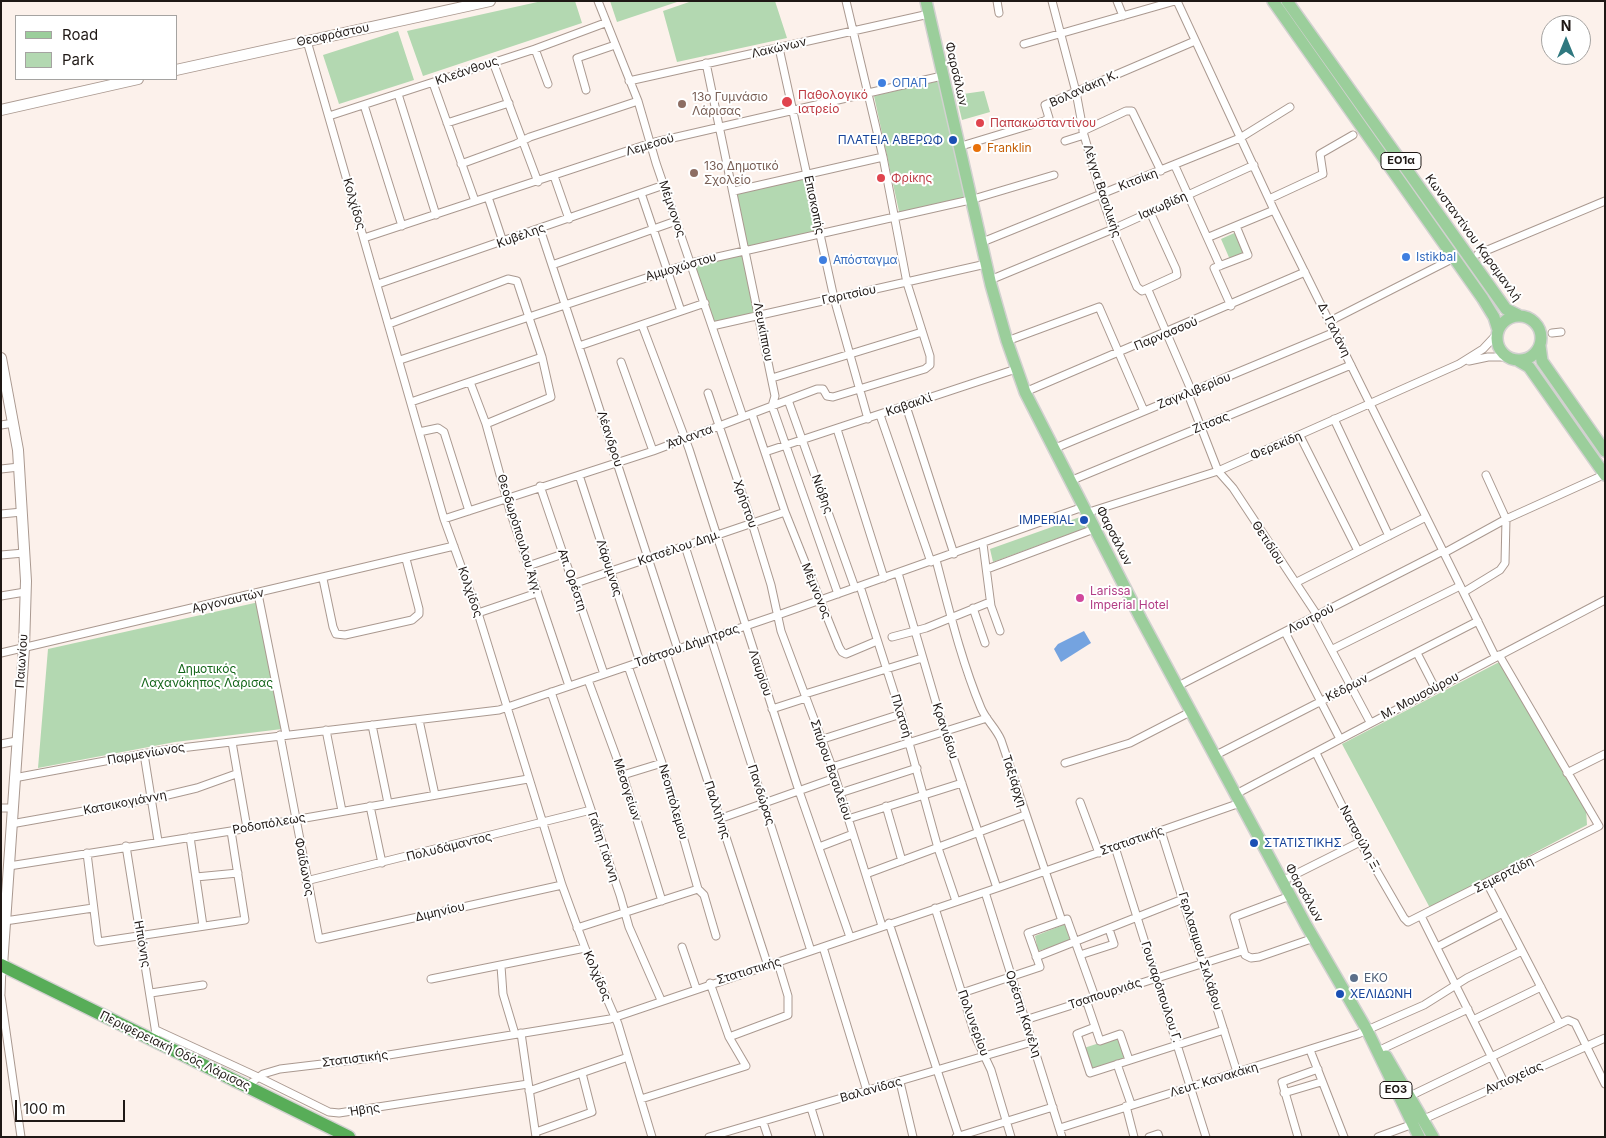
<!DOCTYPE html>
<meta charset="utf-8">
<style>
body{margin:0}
#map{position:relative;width:1606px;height:1138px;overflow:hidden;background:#fcf1eb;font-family:Inter,sans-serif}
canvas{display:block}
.frame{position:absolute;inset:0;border:2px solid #1f1815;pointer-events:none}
.legend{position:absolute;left:15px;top:15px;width:162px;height:65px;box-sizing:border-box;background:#fff;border:1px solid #a5a3a1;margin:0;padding:6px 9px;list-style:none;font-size:15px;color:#1f1815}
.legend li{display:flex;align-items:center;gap:10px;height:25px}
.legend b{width:25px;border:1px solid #a5a3a1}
.north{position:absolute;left:1541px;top:15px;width:50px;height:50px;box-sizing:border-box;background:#fff;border:1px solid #a5a3a1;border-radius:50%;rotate:0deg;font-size:14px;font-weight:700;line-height:20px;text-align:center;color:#1f1815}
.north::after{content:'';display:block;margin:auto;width:18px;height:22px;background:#2f787f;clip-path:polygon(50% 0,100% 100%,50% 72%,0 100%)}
.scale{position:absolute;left:15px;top:1100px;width:110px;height:22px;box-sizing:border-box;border:2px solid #1f1815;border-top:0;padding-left:6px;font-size:15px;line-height:18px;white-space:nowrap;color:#1f1815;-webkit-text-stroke:4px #fff;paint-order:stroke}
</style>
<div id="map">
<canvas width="1606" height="1138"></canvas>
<div class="frame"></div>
<ul class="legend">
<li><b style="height:6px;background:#9bce9b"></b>Road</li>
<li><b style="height:14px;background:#b3d8b1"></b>Park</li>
</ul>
<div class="north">N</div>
<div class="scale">100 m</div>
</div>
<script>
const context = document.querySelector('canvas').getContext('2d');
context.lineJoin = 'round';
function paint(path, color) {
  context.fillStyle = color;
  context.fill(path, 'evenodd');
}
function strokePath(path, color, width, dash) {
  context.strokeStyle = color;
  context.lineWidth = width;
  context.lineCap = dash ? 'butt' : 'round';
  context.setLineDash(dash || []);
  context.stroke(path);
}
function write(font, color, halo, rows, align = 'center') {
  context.font = font + ' Inter,sans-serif';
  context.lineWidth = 4;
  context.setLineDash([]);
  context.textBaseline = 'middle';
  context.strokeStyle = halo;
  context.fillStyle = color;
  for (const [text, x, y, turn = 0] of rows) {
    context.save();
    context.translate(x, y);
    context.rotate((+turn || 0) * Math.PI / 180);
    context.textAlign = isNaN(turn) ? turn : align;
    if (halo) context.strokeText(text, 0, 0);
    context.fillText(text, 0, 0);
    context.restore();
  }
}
paint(new Path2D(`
 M542,1H575L582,23L423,76L407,31Z
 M610,1H680L617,22Z
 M692,1H775L787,38L677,62L663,11Z
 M398,31L414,80L339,104L323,55Z
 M938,81L966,199L900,216L874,96Z
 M984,91L990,112L962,120L956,95Z
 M807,173L820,235L746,250L760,316L712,326L691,263L746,250L734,191Z
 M1241,230L1252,253L1231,262L1221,239Z
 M1080,517L1086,528L993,562L990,549Z
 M259,602L282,729L175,742L38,768L48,649Z
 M1505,659L1586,809L1587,825L1430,908L1342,744Z
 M1063,925H1066L1070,941L1038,951L1035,936Z
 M1118,1037L1125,1058L1090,1069L1084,1048Z`), '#b3d8b1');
paint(new Path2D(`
 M1084,631L1091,643L1061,662L1054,649L1058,644Z`), '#74a3e0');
const street = new Path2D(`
 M598,1L638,101L656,163L743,417
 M997,1L999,13
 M1052,1L1076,92L1084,135L1101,194L1116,238L1137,287L1142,291L1177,275L1176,269L1150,212
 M1117,1L1123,16
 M1177,1L1274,210L1495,656
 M307,41L444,519L478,613L562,885L585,948L618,1024L652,1137
 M1024,44L1175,1
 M779,48L834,298L868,419
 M535,49L548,84
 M493,62L538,182
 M706,63L775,396L772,406L838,594
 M629,81L929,14
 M433,83L475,201
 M586,90L577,58L615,45
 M398,94L436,215
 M364,105L402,226
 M329,116L535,49L605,23
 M447,123L509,103
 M1083,131L1126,111H1132L1161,171
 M1065,141L1084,135
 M958,147L1044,121L1049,118L1045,105L1195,41
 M461,164L516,144L530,137L638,101
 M1175,166L1220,266
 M554,176L569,219
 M734,191L883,157
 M641,193L681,311
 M488,197L503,242
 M1269,199L1323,174L1320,154L1353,135
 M540,229C587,369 632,509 678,650
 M1209,237L1274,210
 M364,238L651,143L942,76
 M980,243L1240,138L1290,107
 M1478,254L1605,201
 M552,265L676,221
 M990,280L1113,229L1254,165
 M378,284L664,185
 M1148,290L1192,392
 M1231,306L1214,268L1248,255L1236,226
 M1330,321L1454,258
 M389,324L508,279L517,281L542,357L551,397L486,424
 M642,325L689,449L799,791L850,937
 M712,326L986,264
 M1552,333L1561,332
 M1007,341L1099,307L1144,411
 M579,346L705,303
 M400,360L691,263L970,200L1054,175
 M1469,361L1488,357H1507
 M621,362L653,451
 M772,378L922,332
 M470,382L486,424L510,511L569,686
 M1025,392L1305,272
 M708,393L752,523L771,585L781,631L832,767L882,926
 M1188,394L1218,471L1233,488L1317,615
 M788,400L855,588
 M411,402L542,357
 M906,406L954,554
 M752,414L785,512L839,647L842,652L846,654L877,641
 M880,415L931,562
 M1334,419L1389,536
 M1,425L14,423
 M837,429L884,578
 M419,432L438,428L444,432L469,511
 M1300,436L1358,551
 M1053,449L1335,332
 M765,452L1016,369
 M1,469L19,467
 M579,475L640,662
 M1070,481L1351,365
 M540,486L604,674
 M1086,513L1218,471L1459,364L1483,349L1497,334
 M1,514L22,512
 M444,519L653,451L817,389H823L827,396L833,397L925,369L930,365V356L907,283L883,157L846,1
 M983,544L991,606L1000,631
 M685,546L714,637
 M1444,553L1506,519L1599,477
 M1,555L24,553
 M936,560C949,609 961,660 981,708C986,720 996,728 1001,740L1062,921L1067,919L1095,997
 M528,566L563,554
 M987,569L1094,529
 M898,573L944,730L997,888
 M323,579L333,627L336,634L345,635L412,620L419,614V609L406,559
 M1297,582L1426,517
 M573,584L785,512
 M860,586L901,714L938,848L956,901
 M1464,592L1500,570L1505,563L1506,519L1486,475
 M258,594L286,734
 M1,596L25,592
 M973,608L985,643
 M478,613L537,593
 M1314,617L1370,722
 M1285,632L1340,739
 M892,637L926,628L990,602
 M711,638L811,951
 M1333,649L1460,586
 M1,653L454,546
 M666,653L768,966
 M1417,653L1435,688
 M628,666L662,763L698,889L704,895L716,936
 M588,680L623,775L662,901
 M1178,686L1443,551
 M551,692L620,895L629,927L661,1000
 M805,694L922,658
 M772,709L806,698
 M419,720L435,795
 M372,725L388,803
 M326,730L342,811
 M280,735L319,939L562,885
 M820,740L901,714
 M232,742L247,828
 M1,744L16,741
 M1316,753L1360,842L1404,918L1408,922L1599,826L1499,655
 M144,754L158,841
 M1216,755L1478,621
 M1065,763L1130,743L1192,711
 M832,767L987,718
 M1567,773L1605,754
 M623,775L662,763
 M14,778L164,750L499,710L778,615L1083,507
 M840,793L917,768
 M1236,794L1605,600
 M1080,802L1099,853
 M370,806L382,863
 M886,806L902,861
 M1,808H13
 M719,819L835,778
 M848,819L962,783
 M11,824L151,799L197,788L236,774
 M1161,831L1237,1072
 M190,837L203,926
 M126,846L156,1034
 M819,847L853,834
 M1115,847L1206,1137
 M87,853L98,942L245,920L231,831
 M9,866L231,831L528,779
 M866,874L1025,815
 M196,877L238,873
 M306,881L591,810
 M1282,881L1360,842
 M1487,883L1560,1024
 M985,892L1062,1137
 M1290,896L1234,917L1245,955L1251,958L1259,957L1314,938
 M935,908L976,1038L991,1070L1011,1137
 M1421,916L1504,1082
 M5,921L93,908
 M889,923L959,1137
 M577,928L698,889
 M682,947L696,988
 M823,947L867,1091
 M1437,947L1501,914
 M1080,955L1114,944L1109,929
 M1036,957L1183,899
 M501,966L503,994L515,1034
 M431,979L585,948
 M151,993L203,985
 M962,993L1040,967L1028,933L1062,921
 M1,994L2,966
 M1,996L21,1137
 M1086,1000L1100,1041L1120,1034L1129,1060
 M1025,1020L1242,951
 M1473,1020L1541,987
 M1095,1027L1077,1034L1090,1073L1224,1030
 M156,1030L258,1077L329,1112L339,1113L528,1084
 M521,1033L536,1137
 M729,1037L788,1015V996L778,963
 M1382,1049L1468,1009
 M1310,1050L1344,1137
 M1117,1064L1131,1104
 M900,1082L913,1137
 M247,1086L263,1074L280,1069L364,1059L610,1019L997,888L1240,803
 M529,1091L628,1057
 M1284,1093L1321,1082
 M1410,1096L1568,1020L1575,1023L1605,1084
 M641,1099L746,1066L729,1037L710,983
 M1126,1106L1134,1137
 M811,1108L820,1137
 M1424,1119L1605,1038
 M763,1122L768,1137
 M1060,1128L1358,1034L1424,1005L1467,978L1522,951
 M536,1132L592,1112L582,1073
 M709,1137L1032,1042
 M956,1137L1053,1107
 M1149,1137L1158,1134L1159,1137
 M1298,1137L1282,1082L1318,1069
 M1378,1137L1413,1124`);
const secondary = new Path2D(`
 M176,70L490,1
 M1,110L138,79
 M1,358L18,450L26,581L24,648L2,966`);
const primary = new Path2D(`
 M926,1L991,285L1007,341L1025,392L1141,619L1306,925L1367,1030L1419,1137
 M1273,1L1483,299L1494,317L1498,330
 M1287,1L1506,309L1518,315
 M1497 338a22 22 0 1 1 44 0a22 22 0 1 1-44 0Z
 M1540,346L1542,361L1605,451
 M1517,360L1529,367L1605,475
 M1386,1056L1433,1137`);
const highway = new Path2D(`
 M1,965L349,1137`);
strokePath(street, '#aa9990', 9);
strokePath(secondary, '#aa9990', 12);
strokePath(primary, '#d2d1d0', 14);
strokePath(highway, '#d2d1d0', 15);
strokePath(street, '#fff', 7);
strokePath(secondary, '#fff', 10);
strokePath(primary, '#9bce9b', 11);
strokePath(highway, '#58ad58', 12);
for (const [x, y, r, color] of [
 [882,83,5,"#3f7fe0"],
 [787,102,6,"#e0444e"],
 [682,104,5,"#8d6e63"],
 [980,123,5,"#e0444e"],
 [953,140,5,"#1a4fb4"],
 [977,148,5,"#e8710a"],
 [694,173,5,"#8d6e63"],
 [881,178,5,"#e0444e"],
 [1406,257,5,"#3f7fe0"],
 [823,260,5,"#3f7fe0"],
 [1084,520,5,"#1a4fb4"],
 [1080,598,5,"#d1479c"],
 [1254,843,5,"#1a4fb4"],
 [1354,978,5,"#5c6f8a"],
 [1340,994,5,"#1a4fb4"]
]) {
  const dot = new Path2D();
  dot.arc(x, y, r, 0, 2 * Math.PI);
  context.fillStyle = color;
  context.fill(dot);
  strokePath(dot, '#fff', 2);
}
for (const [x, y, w] of [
 [1401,161,40],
 [1396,1090,32]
]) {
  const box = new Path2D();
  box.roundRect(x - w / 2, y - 8.5, w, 17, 4);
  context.fillStyle = '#fff';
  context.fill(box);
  strokePath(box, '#1f1815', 1);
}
write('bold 11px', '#1f1815', null, [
 ["ΕΟ1α",1401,161],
 ["ΕΟ3",1396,1090]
]);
write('12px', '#1f1815', '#fff', [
 ["Θεοφράστου",333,35,-12],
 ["Λακώνων",779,48,-13],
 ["Κλεάνθους",467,71,-19],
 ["Φαρσάλων",956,74,77],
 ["Βολανάκη Κ.",1084,89,-24],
 ["Λεμεσού",650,145,-17],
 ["Κιτσίκη",1138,180,-21],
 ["Λέγγα Βασιλικής",1102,191,72],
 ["Κολχίδος",354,204,74],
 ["Επισκοπής",814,205,78],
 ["Ιακωβίδη",1163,206,-24],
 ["Μέμνονος",672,209,71],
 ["Κυβέλης",521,236,-20],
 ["Κωνσταντίνου Καραμανλή",1473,238,54],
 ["Αμμοχώστου",681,267,-16],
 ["Γαριτσίου",849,295,-12],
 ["Δ. Γαλάνη",1334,330,64],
 ["Λευκίππου",763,332,79],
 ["Παρνασσού",1166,334,-23],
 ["Ζαγκλιβερίου",1194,391,-22],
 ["Καβακλί",909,405,-19],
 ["Ζίτσας",1211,423,-22],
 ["Άτλαντα",690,437,-20],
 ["Λέανδρου",610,439,72],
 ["Φερεκίδη",1276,446,-23],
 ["Νιόβης",822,494,70],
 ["Χρήστου",745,504,71],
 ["Θεοδωρόπουλου Άγγ.",519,534,73],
 ["Φαρσάλων",1114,536,63],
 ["Θετιδίου",1268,543,57],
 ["Κατσέλου Δημ.",679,548,-19],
 ["Λάρυμνας",609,568,72],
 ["Απ. Ορέστη",572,580,71],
 ["Μέμνονος",816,591,68],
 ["Κολχίδος",470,592,71],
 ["Αργοναυτών",228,601,-13],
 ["Λουτρού",1311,619,-27],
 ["Τσάτσου Δήμητρας",687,646,-19],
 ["Παιωνίου",22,661,-86],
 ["Λαυρίου",760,673,71],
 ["Κέδρων",1347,688,-27],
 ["Μ. Μουσούρου",1420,696,-28],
 ["Πλατσή",901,716,73],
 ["Κρανιδίου",945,731,72],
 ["Παρμενίωνος",146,754,-10],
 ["Σπύρου Βασιλείου",831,770,71],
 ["Ταξιάρχη",1014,781,72],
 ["Μεσογείων",627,790,72],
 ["Πανδώρας",761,795,72],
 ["Νεοπτόλεμου",673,802,74],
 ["Κατσικογιάννη",125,803,-11],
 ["Παλλήνης",717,810,72],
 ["Ροδοπόλεως",269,824,-10],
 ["Νατσούλη Ξ.",1360,839,62],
 ["Στατιστικής",1132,841,-19],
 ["Πολυδάμαντος",449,847,-14],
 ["Γαΐτη Γιάννη",603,847,71],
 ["Φαίδωνος",304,867,79],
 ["Σεμερτζίδη",1504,875,-27],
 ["Φαρσάλων",1304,893,61],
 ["Διμηνίου",440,912,-13],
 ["Ηπιόνης",142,944,80],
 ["Γερλασιμου Σκλάβου",1200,951,73],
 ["Στατιστικής",749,971,-17],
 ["Κολχίδος",597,976,67],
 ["Γουναρόπουλου Γ.",1161,992,72],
 ["Τσαπουρνιάς",1105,994,-18],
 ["Ορέστη Κανέλη",1023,1014,72],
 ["Πολυνερίου",973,1023,70],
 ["Περιφερειακή Οδός Λάρισας",175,1051,26],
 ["Στατιστικής",355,1059,-7],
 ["Αντιοχείας",1514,1078,-24],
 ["Λευτ. Κανακάκη",1214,1080,-17],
 ["Βαλανίδας",871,1090,-16],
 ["Ήβης",364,1110,-9]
]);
write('12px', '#366cbe', '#fff', [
 ["ΟΠΑΠ",892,83],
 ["Istikbal",1416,257],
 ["Απόσταγμα",833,260]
], 'left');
write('12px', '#be3a42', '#fff', [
 ["Παθολογικό",798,95],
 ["ιατρείο",798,109],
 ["Παπακωσταντίνου",990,123],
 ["Φρίκης",891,178]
], 'left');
write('12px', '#785e54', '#fff', [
 ["13ο Γυμνάσιο",692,97],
 ["Λάρισας",692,111],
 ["13ο Δημοτικό",704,166],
 ["Σχολείο",704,180]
], 'left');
write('12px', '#164399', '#fff', [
 ["ΠΛΑΤΕΙΑ ΑΒΕΡΩΦ",943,140],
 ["IMPERIAL",1074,520],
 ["ΣΤΑΤΙΣΤΙΚΗΣ",1264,843,"left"],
 ["ΧΕΛΙΔΩΝΗ",1350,994,"left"]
], 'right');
write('12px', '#c56008', '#fff', [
 ["Franklin",987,148]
], 'left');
write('12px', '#b23c85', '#fff', [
 ["Larissa",1090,591],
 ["Imperial Hotel",1090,605]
], 'left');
write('12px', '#14661a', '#fff', [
 ["Δημοτικός",207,669],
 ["Λαχανόκηπος Λάρισας",207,683]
]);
write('12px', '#4e5e75', '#fff', [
 ["EKO",1364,978]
], 'left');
</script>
